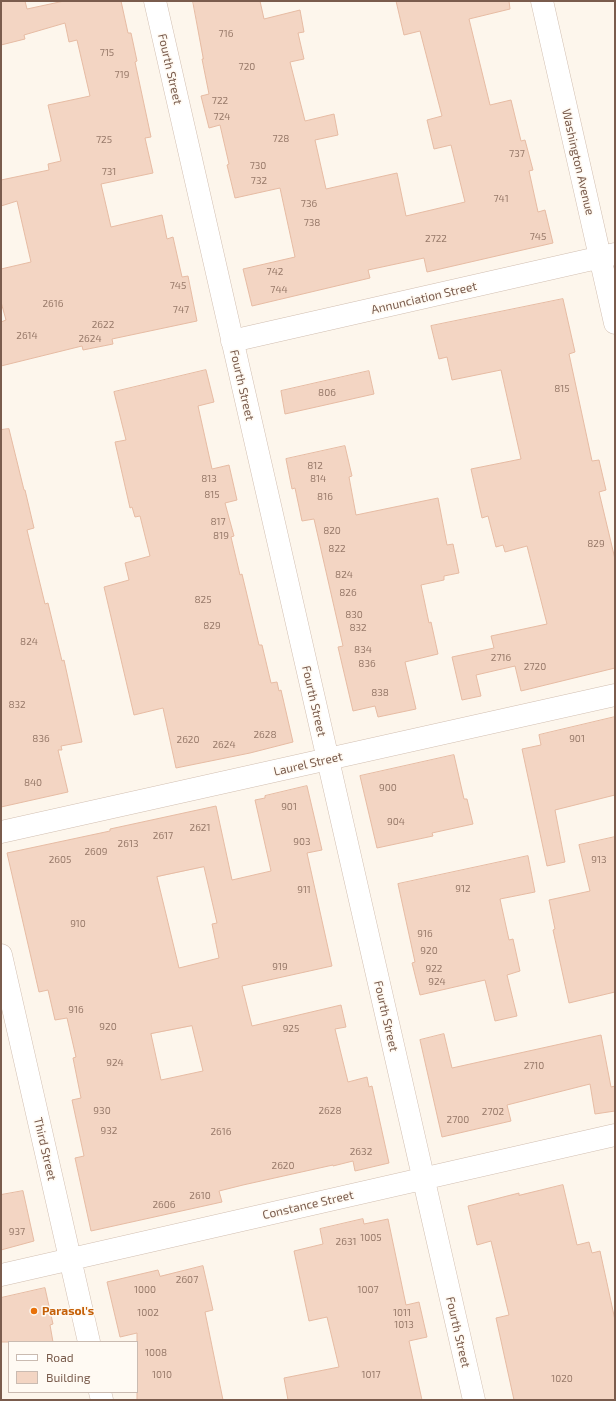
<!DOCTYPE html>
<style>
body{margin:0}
#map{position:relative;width:616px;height:1401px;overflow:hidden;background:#fdf6ec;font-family:"Exo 2",sans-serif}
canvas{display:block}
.frame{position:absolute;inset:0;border:2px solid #7a5c4d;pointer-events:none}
.legend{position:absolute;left:8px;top:1341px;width:130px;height:52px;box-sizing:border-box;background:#fffaf3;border:1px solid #cabbb1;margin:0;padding:5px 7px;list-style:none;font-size:12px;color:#7a5c4d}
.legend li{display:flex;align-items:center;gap:8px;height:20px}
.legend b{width:20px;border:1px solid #cabbb1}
</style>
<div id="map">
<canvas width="616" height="1401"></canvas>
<div class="frame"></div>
<ul class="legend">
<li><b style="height:5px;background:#fff"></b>Road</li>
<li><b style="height:11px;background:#f3d5c3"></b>Building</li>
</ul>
</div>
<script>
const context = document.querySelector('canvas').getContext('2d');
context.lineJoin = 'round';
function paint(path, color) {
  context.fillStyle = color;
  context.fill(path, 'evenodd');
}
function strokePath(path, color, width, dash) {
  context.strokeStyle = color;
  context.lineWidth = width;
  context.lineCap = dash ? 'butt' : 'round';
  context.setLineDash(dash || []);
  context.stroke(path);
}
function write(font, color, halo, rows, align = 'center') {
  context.font = font + ' "Exo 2",sans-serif';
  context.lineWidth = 3;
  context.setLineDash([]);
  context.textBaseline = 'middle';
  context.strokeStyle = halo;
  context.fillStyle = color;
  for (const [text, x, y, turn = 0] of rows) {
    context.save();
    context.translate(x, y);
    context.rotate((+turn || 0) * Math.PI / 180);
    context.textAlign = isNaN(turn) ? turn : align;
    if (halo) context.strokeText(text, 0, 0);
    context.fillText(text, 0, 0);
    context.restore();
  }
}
const building = new Path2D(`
 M1,1H25L27,9L64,1H121L128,33H131L137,61L135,62L151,137L145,138L153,173L101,184L111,227L162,215L167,239L173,237L182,277L188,276L197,321L112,339L113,344L83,350L82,346L1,366V322L6,320L1,302V269L31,262L17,201L1,206V180L49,170L48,164L61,161L48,105L90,96L77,40L69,42L65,23L24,35L25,39L1,45Z
 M193,1H260L264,19L300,10L304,32L298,33L304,59L290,62L305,121L334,114L338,135L315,140L326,189L397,173L406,216L465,202L451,145L434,149L427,120L442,116L420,31L404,35L396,1H509L510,9L469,19L490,105L511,100L521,141L525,140L533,170L529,171L538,212L545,210L553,243L427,272L424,258L368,270L370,278L252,306L243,269L295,257L280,188L235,198L227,165L229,164L220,125L209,128L201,96L209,94L202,59H203Z
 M563,299L575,352L569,354L592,461L599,460L606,490L599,492L615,559V668L521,691L515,666L476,675L481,696L462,700L452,657L494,648L491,636L547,624L527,546L505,552L503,545L496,547L488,516L482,518L471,469L521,459L501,370L452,380L447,357L439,359L431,326Z
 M206,370L214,402L198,406L212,469L229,465L237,500L225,503L234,536L231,537L240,575L242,574L259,645H262L271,683L277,682L279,691L281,690L293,742L250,753L176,768L163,708L134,715L104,587L129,580L125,563L150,556L140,516L135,517L132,507L130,508L115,442L126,440L114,392Z
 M369,371L374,394L285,414L281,391Z
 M9,429L24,490H25L34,528L27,530L45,604L48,603L62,661L64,660L82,742L61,746L62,750H58L68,792L1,807V430Z
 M345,446L352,476L349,477L356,515L438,498L447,545L453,544L459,573L444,576V580L421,585L429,623L431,622L438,654L405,662L416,709L378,717L375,706L353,711L338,647L343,646L314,519L302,521L295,488L292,489L286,459Z
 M615,717V795L555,810L565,862L547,866L522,749L541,745L539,735Z
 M454,755L464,799H467L473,824L432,833L433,836L377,848L360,776Z
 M307,786L322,850L307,853L332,966L242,986L252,1026L341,1005L346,1027L335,1029L348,1082L367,1077L369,1087L372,1086L389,1163L355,1171L353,1161L333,1166V1165L243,1185L219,1191L222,1202L91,1231L75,1158L84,1156L72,1100L81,1098L73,1058L76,1057L67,1018L55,1020L48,990L39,992L7,853L110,831V829L216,806L232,880L271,871L255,800L265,798V796ZM204,867L217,923L212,924L219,958L179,968L157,877ZM192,1026L203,1071L161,1080L151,1034Z
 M615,837V992L569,1003L553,930L555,929L549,900L590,891L579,845Z
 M528,856L535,892L500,899L509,940L513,939L520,971L507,975L517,1016L495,1021L485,980L420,995L412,963L415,962L398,884Z
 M444,1034L452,1068L601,1035L611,1087L615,1086V1111L595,1114L590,1084L507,1105L511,1121L442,1137L420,1040Z
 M563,1185L577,1245L589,1242L592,1253L600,1251L615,1320V1400H514L496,1318L509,1315L491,1241L477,1245L468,1206L519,1193V1195Z
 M23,1191L34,1241L1,1250V1195Z
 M363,1219L364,1224L388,1219L406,1305L419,1302L427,1337L409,1341L422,1400H288L284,1378L339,1367L327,1317L309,1321L294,1251L323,1244L320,1229Z
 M203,1266L213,1310L205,1312L223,1400H137V1333L120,1337L107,1282L158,1270L160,1276Z
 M45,1288L53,1324L50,1325L53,1342H1V1298Z`);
paint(building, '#f3d5c3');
strokePath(building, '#e6bba3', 1);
const minor = new Path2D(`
 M155,1L474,1400
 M542,1L615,323
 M232,341L615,254
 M1,832L615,695
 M1,955L89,1342
 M1,1275L615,1135
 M100,1392L102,1400`);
strokePath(minor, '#d1beb0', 23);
strokePath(minor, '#fff', 22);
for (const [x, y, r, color] of [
 [34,1311,4,"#e8710a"]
]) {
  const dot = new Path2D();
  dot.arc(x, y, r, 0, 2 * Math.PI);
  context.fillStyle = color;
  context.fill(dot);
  strokePath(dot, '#fffaf3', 1.5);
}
write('10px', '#987a6a', null, [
 ["716",226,34],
 ["715",107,53],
 ["720",247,67],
 ["719",122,75],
 ["722",220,101],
 ["724",222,117],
 ["728",281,139],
 ["725",104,140],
 ["737",517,154],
 ["730",258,166],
 ["731",109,172],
 ["732",259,181],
 ["741",501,199],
 ["736",309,204],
 ["738",312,223],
 ["745",538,237],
 ["2722",436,239],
 ["742",275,272],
 ["745",178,286],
 ["744",279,290],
 ["2616",53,304],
 ["747",181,310],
 ["2622",103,325],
 ["2614",27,336],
 ["2624",90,339],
 ["815",562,389],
 ["806",327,393],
 ["812",315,466],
 ["813",209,479],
 ["814",318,479],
 ["815",212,495],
 ["816",325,497],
 ["817",218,522],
 ["820",332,531],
 ["819",221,536],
 ["829",596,544],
 ["822",337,549],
 ["824",344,575],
 ["826",348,593],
 ["825",203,600],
 ["830",354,615],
 ["829",212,626],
 ["832",358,628],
 ["824",29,642],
 ["834",363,650],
 ["2716",501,658],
 ["836",367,664],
 ["2720",535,667],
 ["838",380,693],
 ["832",17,705],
 ["2628",265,735],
 ["836",41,739],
 ["901",577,739],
 ["2620",188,740],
 ["2624",224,745],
 ["840",33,783],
 ["900",388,788],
 ["901",289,807],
 ["904",396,822],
 ["2621",200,828],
 ["2617",163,836],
 ["903",302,842],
 ["2613",128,844],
 ["2609",96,852],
 ["2605",60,860],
 ["913",599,860],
 ["912",463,889],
 ["911",304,890],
 ["910",78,924],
 ["916",425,934],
 ["920",429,951],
 ["919",280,967],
 ["922",434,969],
 ["924",437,982],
 ["916",76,1010],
 ["920",108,1027],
 ["925",291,1029],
 ["924",115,1063],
 ["2710",534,1066],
 ["930",102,1111],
 ["2628",330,1111],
 ["2702",493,1112],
 ["2700",458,1120],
 ["932",109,1131],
 ["2616",221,1132],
 ["2632",361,1152],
 ["2620",283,1166],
 ["2610",200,1196],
 ["2606",164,1205],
 ["937",17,1232],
 ["1005",371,1238],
 ["2631",346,1242],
 ["2607",187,1280],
 ["1000",145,1290],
 ["1007",368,1290],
 ["1002",148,1313],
 ["1011",402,1313],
 ["1013",404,1325],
 ["1008",156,1353],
 ["1010",162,1375],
 ["1017",371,1375],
 ["1020",562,1379]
]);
write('12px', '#7a5c4d', '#fffaf3', [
 ["Fourth Street",170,69,77],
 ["Washington Avenue",578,162,77],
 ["Annunciation Street",424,298,-13],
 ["Fourth Street",242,385,77],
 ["Fourth Street",314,701,77],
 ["Laurel Street",308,764,-13],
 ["Fourth Street",386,1016,77],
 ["Third Street",45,1149,77],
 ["Constance Street",308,1205,-13],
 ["Fourth Street",458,1332,77]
]);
write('bold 12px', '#c56008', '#fffaf3', [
 ["Parasol's",42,1311]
], 'left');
</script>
